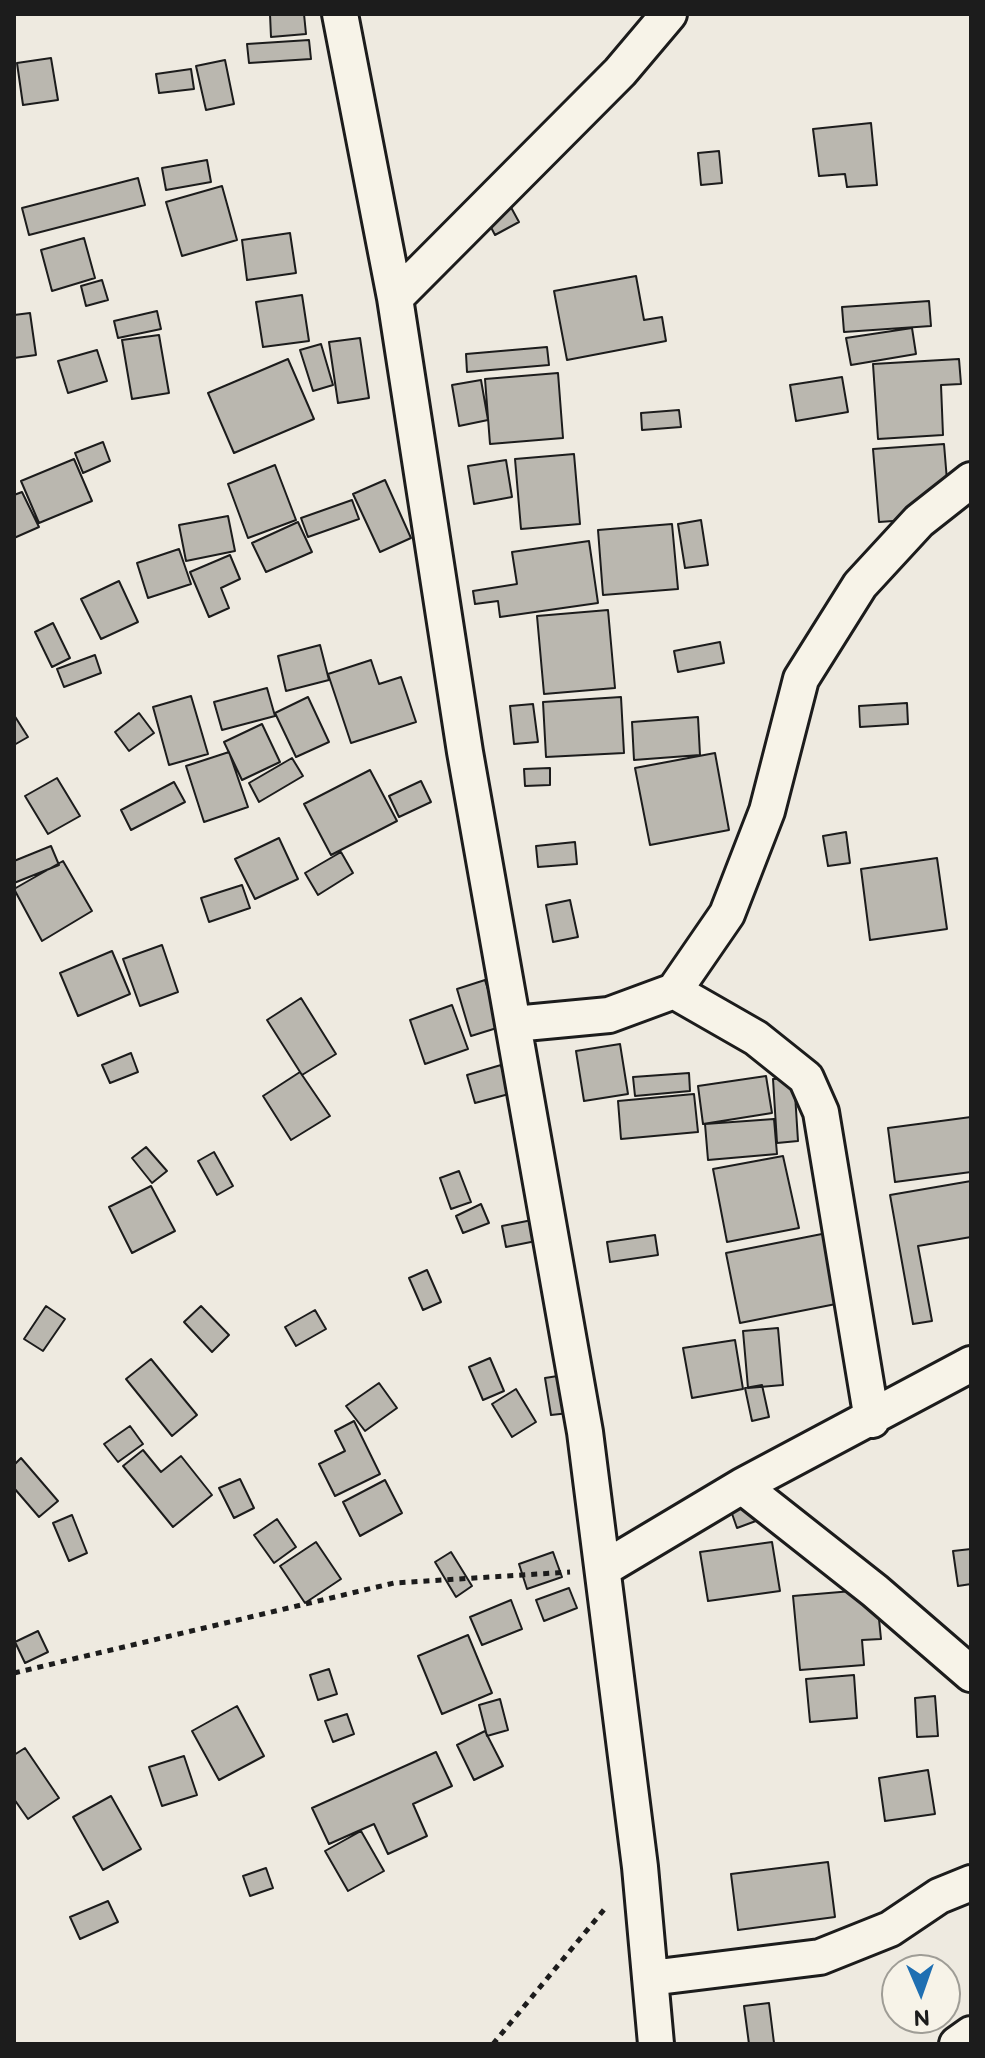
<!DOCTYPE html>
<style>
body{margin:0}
#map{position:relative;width:985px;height:2058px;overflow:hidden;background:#eeeae0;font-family:"Balsamiq Sans",sans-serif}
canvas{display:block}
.frame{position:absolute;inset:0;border:16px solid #1c1c1c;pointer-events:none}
.north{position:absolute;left:881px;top:1954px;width:80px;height:80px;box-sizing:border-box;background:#f7f3e8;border:2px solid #9f9d96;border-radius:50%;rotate:178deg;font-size:22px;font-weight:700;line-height:32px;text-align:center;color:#1c1c1c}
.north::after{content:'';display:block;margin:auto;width:28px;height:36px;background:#1f6fb2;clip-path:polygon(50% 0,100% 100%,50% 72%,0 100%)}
</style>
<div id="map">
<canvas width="985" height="2058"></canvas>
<div class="frame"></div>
<div class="north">N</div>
</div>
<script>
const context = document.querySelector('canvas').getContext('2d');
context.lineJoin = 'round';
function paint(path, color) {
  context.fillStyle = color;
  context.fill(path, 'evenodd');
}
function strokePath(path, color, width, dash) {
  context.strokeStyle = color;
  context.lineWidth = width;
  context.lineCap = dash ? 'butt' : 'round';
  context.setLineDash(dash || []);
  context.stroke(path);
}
const building = new Path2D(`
 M270,14H304L306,34L271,37Z
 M309,40L311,59L249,63L247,44Z
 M51,58L58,100L23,105L17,63Z
 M225,60L234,104L206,110L196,66Z
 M191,69L194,89L159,93L156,74Z
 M871,123L877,185L847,187L845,174L819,176L813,129Z
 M719,151L722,183L701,185L698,153Z
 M207,160L211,182L166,190L162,168Z
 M138,178L145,205L29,235L22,208Z
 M222,186L237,240L182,256L166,202Z
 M507,200L519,222L495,235L483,212Z
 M290,233L296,273L247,280L242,240Z
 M84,238L95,278L52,291L41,250Z
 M636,276L644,320L662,317L666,341L567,360L554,291Z
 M102,280L108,300L86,306L81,286Z
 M302,295L309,341L263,347L256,302Z
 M929,301L931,326L844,332L842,307Z
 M157,311L161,329L118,338L114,321Z
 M30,313L36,355L14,358V315Z
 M912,328L916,354L851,365L846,338Z
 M159,335L169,393L132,399L122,340Z
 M360,338L369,398L338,403L329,342Z
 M321,344L333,385L313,391L300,350Z
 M547,347L549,365L467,372L466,354Z
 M97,350L107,381L68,393L58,361Z
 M288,359L314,419L234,453L208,393Z
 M959,359L961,384L941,385L943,435L878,439L873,364Z
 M558,373L563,438L490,444L485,379Z
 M842,377L848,412L796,421L790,385Z
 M481,380L488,420L459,426L452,385Z
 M679,410L681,427L642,430L641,413Z
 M103,442L110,461L83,473L75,453Z
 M944,444L950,517L879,522L873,449Z
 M574,454L580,524L521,529L515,459Z
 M74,459L92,501L39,523L21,481Z
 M506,460L512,497L474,504L468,466Z
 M275,465L296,520L248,538L228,484Z
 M385,480L411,538L380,552L353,494Z
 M22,492L39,527L14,538V495Z
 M352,500L359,519L308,537L301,518Z
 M228,516L235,551L186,561L179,525Z
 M701,520L708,565L685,568L678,524Z
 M298,522L312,552L266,572L252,543Z
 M672,524L678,589L603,595L598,530Z
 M589,541L598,603L500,617L498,601L475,604L473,591L517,584L512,552Z
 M179,549L191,584L148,598L137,563Z
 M230,555L240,579L221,588L229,608L209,617L190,572Z
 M119,581L138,622L101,639L81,599Z
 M608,610L615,688L544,694L537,616Z
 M53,623L70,658L52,667L35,632Z
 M720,642L724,663L678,672L674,651Z
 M320,645L329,680L286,691L278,656Z
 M95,655L101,673L64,687L57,669Z
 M371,660L379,684L401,677L416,722L351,743L328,674Z
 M267,688L275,716L222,730L214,702Z
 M191,696L208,754L169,765L153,707Z
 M308,697L329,742L296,757L275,713Z
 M621,697L624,753L546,757L543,702Z
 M907,703L908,724L860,727L859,706Z
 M533,704L538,742L514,744L510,706Z
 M139,713L154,733L129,751L115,732Z
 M14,715L28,737L14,745Z
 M698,717L700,755L634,760L632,722Z
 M262,724L280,762L242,780L224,742Z
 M229,752L248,807L204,822L186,766Z
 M715,753L729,830L650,845L635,768Z
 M292,758L303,776L259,802L249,783Z
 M550,768V785L525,786L524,769Z
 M370,770L397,821L331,855L304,804Z
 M57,778L80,816L48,834L25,796Z
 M421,781L431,802L399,817L389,796Z
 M174,782L185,802L131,830L121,810Z
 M846,832L850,863L828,866L823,836Z
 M279,838L298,879L255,899L235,859Z
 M575,842L577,864L538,867L536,846Z
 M51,846L59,865L14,883V861Z
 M341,852L353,873L318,895L305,873Z
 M937,858L947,929L870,940L861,869Z
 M63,861L92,911L42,941L14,889Z
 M242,885L250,908L209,922L201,898Z
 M570,900L578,937L553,942L546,905Z
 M162,945L178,992L140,1006L123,959Z
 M112,951L130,994L78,1016L60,973Z
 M485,980L500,1027L471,1036L457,989Z
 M301,998L336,1054L302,1075L267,1020Z
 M452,1005L468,1049L425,1064L410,1020Z
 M620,1044L628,1094L584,1101L576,1051Z
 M131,1053L138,1072L110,1083L102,1065Z
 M501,1065L509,1094L475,1103L467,1075Z
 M300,1072L330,1116L291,1140L263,1096Z
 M689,1073L690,1091L635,1096L633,1077Z
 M766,1076L772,1113L703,1124L698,1086Z
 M794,1078L798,1141L777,1143L773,1079Z
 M694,1094L698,1132L621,1139L618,1101Z
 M971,1117V1172L895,1182L888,1128Z
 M774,1119L777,1154L708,1160L705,1124Z
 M146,1147L167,1171L152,1183L132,1158Z
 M214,1152L233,1186L217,1195L198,1161Z
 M783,1156L799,1228L727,1242L713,1169Z
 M459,1171L471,1202L451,1209L440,1178Z
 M971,1181V1237L918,1246L932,1321L913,1324L890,1195Z
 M151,1186L175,1231L132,1253L109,1207Z
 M481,1204L489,1223L463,1233L456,1216Z
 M537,1219L541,1240L506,1247L502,1226Z
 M837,1231L851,1301L740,1323L726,1253Z
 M655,1235L658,1255L610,1262L607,1242Z
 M427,1270L441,1302L423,1310L409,1278Z
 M46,1306L65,1319L43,1351L24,1339Z
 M201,1306L229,1335L212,1352L184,1322Z
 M315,1310L326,1329L296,1346L285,1327Z
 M778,1328L783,1385L748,1388L743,1331Z
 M735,1340L743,1389L692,1398L683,1348Z
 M490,1358L504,1391L483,1400L469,1367Z
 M151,1359L197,1415L172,1436L126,1379Z
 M564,1375L569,1413L551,1415L545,1378Z
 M379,1383L397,1408L365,1431L346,1406Z
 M762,1385L769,1417L752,1421L745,1388Z
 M516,1389L536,1422L512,1437L492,1404Z
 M354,1421L380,1474L335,1496L319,1464L345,1451L335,1431Z
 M130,1426L143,1444L118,1462L104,1444Z
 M143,1450L161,1472L181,1456L212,1495L173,1527L123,1466Z
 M21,1458L58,1501L39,1517L14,1488V1465Z
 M240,1479L254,1508L234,1518L219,1488Z
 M385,1480L402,1513L360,1536L343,1502Z
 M765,1495L772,1515L737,1528L730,1508Z
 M72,1515L87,1553L69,1561L53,1523Z
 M277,1519L296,1547L274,1563L254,1535Z
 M316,1542L341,1579L305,1603L280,1566Z
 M772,1542L780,1591L708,1601L700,1552Z
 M971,1549V1584L958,1586L953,1551Z
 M451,1552L472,1586L456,1597L435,1562Z
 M553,1552L562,1577L527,1589L519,1564Z
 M569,1588L577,1608L544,1621L536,1600Z
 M876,1589L881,1639L862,1640L864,1665L800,1670L793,1596Z
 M511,1600L522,1629L482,1645L470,1617Z
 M38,1631L48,1652L25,1663L15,1642Z
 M468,1635L492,1693L442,1714L418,1656Z
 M329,1669L337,1694L318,1700L310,1675Z
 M854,1675L857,1718L810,1722L806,1679Z
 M935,1696L938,1736L917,1737L915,1698Z
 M500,1699L508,1730L487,1736L479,1705Z
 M237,1706L264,1756L219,1780L192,1731Z
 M347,1714L354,1734L333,1742L325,1721Z
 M485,1731L503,1766L474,1780L457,1745Z
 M25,1748L59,1798L28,1819L14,1799V1755Z
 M436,1752L452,1786L413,1804L427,1836L388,1854L374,1824L329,1844L312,1808Z
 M184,1756L197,1795L162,1806L149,1767Z
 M928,1770L935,1814L885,1821L879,1778Z
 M111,1796L141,1849L103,1870L73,1817Z
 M361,1831L384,1871L348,1891L325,1851Z
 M828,1862L835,1917L738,1930L731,1874Z
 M266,1868L273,1888L250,1896L243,1876Z
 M108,1901L118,1922L80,1939L70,1917Z
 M769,2003L774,2043L749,2044L744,2006Z`);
paint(building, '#bab7af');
strokePath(building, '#1c1c1c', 2);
const street = new Path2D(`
 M340,14L395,298L465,752L585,1432L640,1867L656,2044
 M395,298L620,72L669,14
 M674,991L756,1038L806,1078L821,1112L872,1420
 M514,1024L609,1015L674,991L727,914L767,811L801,679L860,585L919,521L971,480
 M742,1486L875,1591L971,1674
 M603,1569L742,1486L971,1364
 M650,1978L820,1957L890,1929L939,1896L971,1883
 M957,2044L971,2034`);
strokePath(street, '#1c1c1c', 40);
strokePath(new Path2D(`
 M14,1673L394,1583L570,1572
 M493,2044L607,1906`), '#1c1c1c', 5, [6, 6]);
strokePath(street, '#f7f3e8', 34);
</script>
